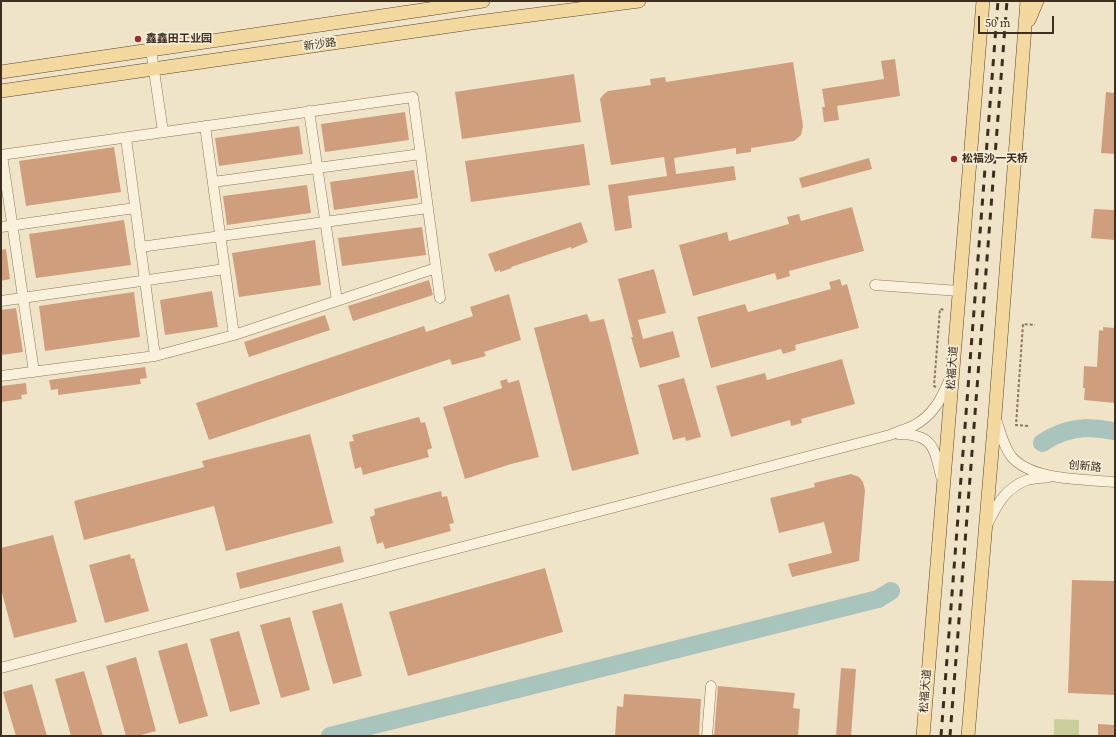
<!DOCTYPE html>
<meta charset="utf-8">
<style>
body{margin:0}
#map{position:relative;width:1116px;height:737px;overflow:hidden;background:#f0e4c8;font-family:"Source Serif 4",serif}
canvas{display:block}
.frame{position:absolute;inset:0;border:2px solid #3d2e20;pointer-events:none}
.scale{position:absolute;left:978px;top:16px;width:76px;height:18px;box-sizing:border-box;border:2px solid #3d2e20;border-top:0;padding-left:5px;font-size:12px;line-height:14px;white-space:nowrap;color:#3d2e20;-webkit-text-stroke:3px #f7eed8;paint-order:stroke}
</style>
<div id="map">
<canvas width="1116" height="737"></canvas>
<div class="frame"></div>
<div class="scale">50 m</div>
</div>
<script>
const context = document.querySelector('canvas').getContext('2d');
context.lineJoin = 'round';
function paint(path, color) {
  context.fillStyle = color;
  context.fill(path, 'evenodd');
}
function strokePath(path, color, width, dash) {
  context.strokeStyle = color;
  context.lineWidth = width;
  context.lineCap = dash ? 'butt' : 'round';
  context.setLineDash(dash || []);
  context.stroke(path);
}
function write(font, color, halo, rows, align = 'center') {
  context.font = font + ' "Source Serif 4","Noto Sans SC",serif';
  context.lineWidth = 3.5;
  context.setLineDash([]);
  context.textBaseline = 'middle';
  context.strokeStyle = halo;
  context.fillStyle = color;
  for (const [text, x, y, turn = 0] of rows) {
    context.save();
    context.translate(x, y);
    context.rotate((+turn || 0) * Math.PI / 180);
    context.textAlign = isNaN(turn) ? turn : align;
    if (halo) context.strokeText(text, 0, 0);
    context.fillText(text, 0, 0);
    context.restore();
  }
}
paint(new Path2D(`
 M1054,719L1079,720V736H1054Z`), '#c9cf9b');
strokePath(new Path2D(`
 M1042,443C1055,434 1070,429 1086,428C1096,428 1106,430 1115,431
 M330,736L878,599L891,591`), '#a9c4bc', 18);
paint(new Path2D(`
 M895,59L900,96L837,106L839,120L824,122L822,107H825L822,89L884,79L881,61Z
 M793,62L803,126L801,135L794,141L751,148V152L736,154V148L674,158L676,174L734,166L736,180L628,196L632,228L615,231L608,185L667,176L664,157L611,165L600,99L603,95L608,91L651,85L650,79L665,77L666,82Z
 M574,74L581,122L462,139L455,92Z
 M1106,92L1115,93V154L1101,153Z
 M405,112L409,140L325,152L321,124Z
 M299,126L303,154L219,166L215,138Z
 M584,144L590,185L471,202L465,161Z
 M114,147L121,192L26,206L19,161Z
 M869,158L872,169L802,188L799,178Z
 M414,170L418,198L334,210L330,182Z
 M307,185L311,213L227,225L223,196Z
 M852,207L864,251L789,271L790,276L777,280L775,273L693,296L679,245L727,232L729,241L789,224L787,217L799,214L801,221Z
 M1094,209L1115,210V240L1091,238Z
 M124,220L131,265L36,278L29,234Z
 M581,222L588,242L571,249V247L511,267L512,268L500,272V270L495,272L488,254Z
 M422,227L426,255L342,266L338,238Z
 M315,240L321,285L239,297L232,253Z
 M6,249L10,279L1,281V250Z
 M654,269L666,313L638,320L643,339L673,331L680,357L640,368L631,337H633L618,279Z
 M840,279L842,286L847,284L859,328L795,345L796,350L783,354L781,349L711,368L697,317L745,304L748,312L831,289L829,282Z
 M429,280L433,295L353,321L348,306Z
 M212,291L218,327L165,335L160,300Z
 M134,292L140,337L45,351L39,306Z
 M509,294L521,340L484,352L486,356L452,365L450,359L209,440L196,403L424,326L426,332L473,316L470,307Z
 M16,308L23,352L1,355V310Z
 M587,314L590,322L604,319L639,454L572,471L534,328Z
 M325,315L330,330L249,357L244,342Z
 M1103,327L1115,328V403L1084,400L1085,388H1083L1084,366L1097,367L1099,330L1103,331Z
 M842,359L855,404L801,419L802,423L791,426L790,420L731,437L716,386L765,373L767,380Z
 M145,367L147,378L140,379L141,384L58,395V389L51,390L49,380Z
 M684,378L701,437L686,441L685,437L673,440L658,385Z
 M507,379L508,383L519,380L539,457L511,464L465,479L443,407L502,388L500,381Z
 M26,383L27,394L21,395L22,399L1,402V386Z
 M419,417L421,423L425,422L432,448L427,450L429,457L363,475L361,467L355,469L349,442L354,441L352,435Z
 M310,434L333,523L226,551L214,506L84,540L74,501L204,467L202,461Z
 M851,474L859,477L863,482L865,490L859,561L792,577L788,564L832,553L824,522L779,533L770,498L815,487L814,483Z
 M441,491L442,497L447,496L454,523L449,524L451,531L385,549L383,542L377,544L370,517L375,515L374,509Z
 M53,535L77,622L14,638L1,589V548Z
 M340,546L344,562L240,589L236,573Z
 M130,554L131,559L134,558L149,611L105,623L89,565Z
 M545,568L563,632L408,676L389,612Z
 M1072,580L1115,581V695L1068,693Z
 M342,603L362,676L333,684L312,611Z
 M290,617L310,690L281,698L260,625Z
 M239,631L260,704L230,712L210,639Z
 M187,643L208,716L179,724L158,651Z
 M136,657L156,731L137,736H126L106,666Z
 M841,668L856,669L851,736H836Z
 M84,671L103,736H71L55,679Z
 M32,684L47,736H16L3,692Z
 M718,686L795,693L793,708L800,709L798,736H714Z
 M624,694L701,699L699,736H615L617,706L623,707Z
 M1098,724L1115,725V736H1098Z`), '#cf9f7d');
const minor = new Path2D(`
 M151,50L163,132
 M309,111L337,301
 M205,126L234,335
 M126,138L155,356
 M1,155L413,97L440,298
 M2,155L34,372
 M213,182L421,154
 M1,227L135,208
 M140,247L428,208
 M875,285L959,291
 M1,301L225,269
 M1,376L155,356L234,335L436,268
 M996,419C1000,431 1003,445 1011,456C1031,481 1085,479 1115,482
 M898,434C932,434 934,446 941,476
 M987,525C997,505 1004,489 1027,480C1034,478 1042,478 1049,477
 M1,668L890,435C897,432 906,429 913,426C933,416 942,398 950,378
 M707,736L711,686`);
const major = new Path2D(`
 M1029,20L1037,1
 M1,72L483,1
 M1,91L478,22L639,1
 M923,736L983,1
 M968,736L995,415L1027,1`);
strokePath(minor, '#8d765c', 11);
strokePath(major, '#5b4430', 14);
strokePath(new Path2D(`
 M936,387L934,386L940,309L945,310
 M1028,426L1016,425L1023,324L1035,325`), '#8d765c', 2, [3, 2]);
strokePath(minor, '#faf1dc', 10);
strokePath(major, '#f3d9a0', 13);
strokePath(new Path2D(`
 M941,736L998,1
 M950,736L1007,1`), '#3d2e20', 3, [7, 7]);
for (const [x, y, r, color] of [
 [138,39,4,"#9e2a2b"],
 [954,159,4,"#9e2a2b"]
]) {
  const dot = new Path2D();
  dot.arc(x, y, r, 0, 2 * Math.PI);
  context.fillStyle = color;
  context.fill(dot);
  strokePath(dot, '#f7eed8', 1.5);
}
write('bold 11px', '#3d2e20', '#f7eed8', [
 ["鑫鑫田工业园",146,39],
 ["松福沙一天桥",962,159]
], 'left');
write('11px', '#3d2e20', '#f7eed8', [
 ["新沙路",320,45,-8],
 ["松福大道",953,368,-86],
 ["创新路",1085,467,5],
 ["松福大道",926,691,-85]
]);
</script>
